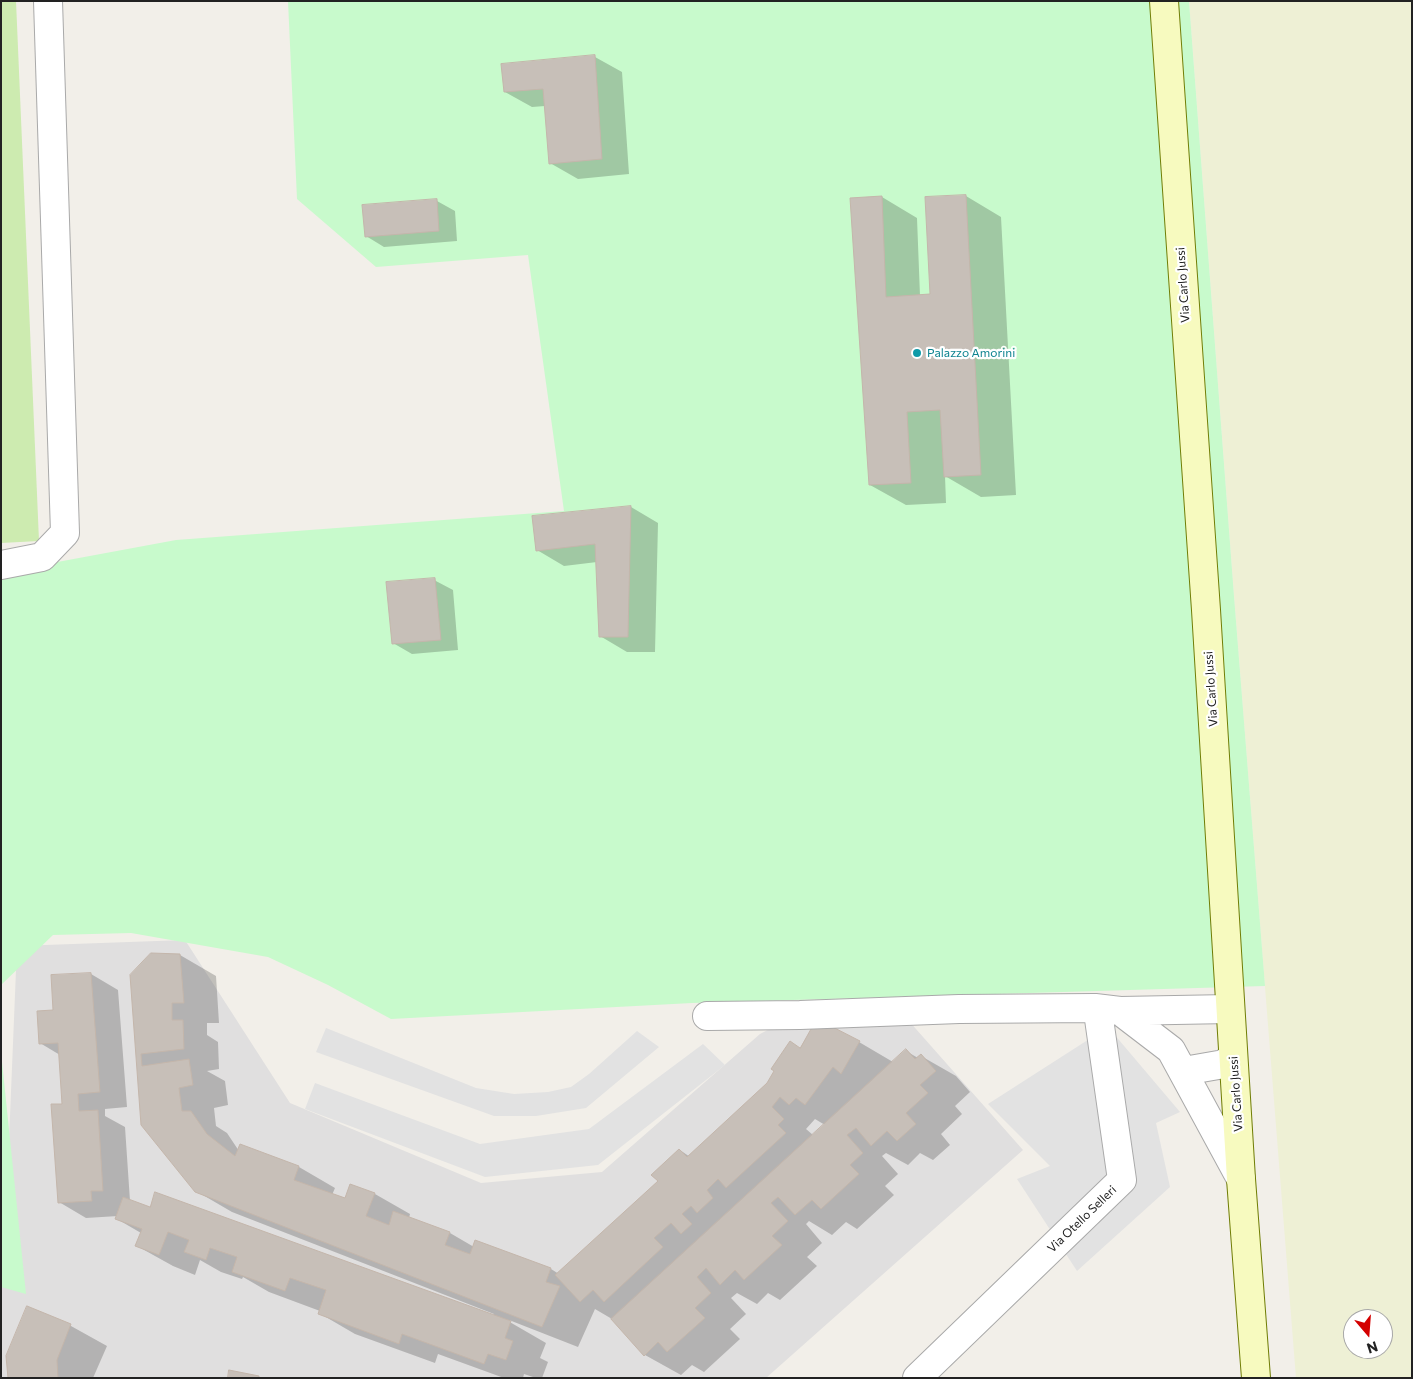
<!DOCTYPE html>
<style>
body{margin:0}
#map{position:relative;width:1413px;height:1379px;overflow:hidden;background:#f2efe9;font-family:Commissioner,sans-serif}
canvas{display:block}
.frame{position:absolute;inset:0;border:2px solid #222;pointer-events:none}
.north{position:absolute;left:1343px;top:1309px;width:50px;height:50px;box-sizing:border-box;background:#fff;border:1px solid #a7a7a7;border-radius:50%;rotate:162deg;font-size:14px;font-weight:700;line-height:20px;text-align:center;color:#222}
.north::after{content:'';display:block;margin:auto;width:18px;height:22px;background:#d40000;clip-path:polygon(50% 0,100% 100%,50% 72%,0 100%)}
</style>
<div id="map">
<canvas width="1413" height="1379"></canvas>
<div class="frame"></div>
<div class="north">N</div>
</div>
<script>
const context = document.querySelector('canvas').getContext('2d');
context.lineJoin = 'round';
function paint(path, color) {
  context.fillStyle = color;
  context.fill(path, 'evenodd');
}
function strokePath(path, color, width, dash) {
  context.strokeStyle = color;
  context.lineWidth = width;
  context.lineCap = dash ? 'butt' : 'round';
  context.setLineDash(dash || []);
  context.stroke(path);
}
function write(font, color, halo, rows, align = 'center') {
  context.font = font + ' Commissioner,sans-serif';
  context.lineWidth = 4.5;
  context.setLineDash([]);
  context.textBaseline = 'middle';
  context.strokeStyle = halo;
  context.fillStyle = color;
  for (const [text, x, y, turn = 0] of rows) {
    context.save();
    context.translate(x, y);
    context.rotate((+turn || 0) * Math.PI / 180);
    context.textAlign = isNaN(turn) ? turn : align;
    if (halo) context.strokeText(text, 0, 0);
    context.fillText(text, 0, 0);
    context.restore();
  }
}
paint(new Path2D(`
 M185,940L290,1103L481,1183L602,1172L760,1034L817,1004L893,1003L1023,1150L766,1378H1V1286H3L17,946Z`), '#e0dfdf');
paint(new Path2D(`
 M1189,1H1412V1378H1296L1234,596ZM1353,1319H1383V1349H1353Z`), '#eef0d5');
paint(new Path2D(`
 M1,1H16L39,541L1,543Z`), '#cdebb0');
paint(new Path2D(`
 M288,1H1189L1234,596L1265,986L692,1003L391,1019L328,985L268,957L131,933L53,935L1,985V566L52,563L176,540L564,511L528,255L376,267L297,199Z
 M1,1052L26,1294L1,1287Z`), '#c8facc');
paint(new Path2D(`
 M1108,1027L1180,1112L1156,1123L1170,1187L1077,1271L1017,1179L1050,1166L988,1104Z
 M326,1028L476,1088L514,1094L548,1092L571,1087L589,1074L637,1031L659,1047L586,1108L536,1116H494L316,1052Z
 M703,1044L725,1065L598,1165L485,1177L305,1109L315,1083L480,1144L589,1129Z`), '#e2e2e2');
paint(new Path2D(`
 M595,57L622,72L629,174L578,179L550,163L545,106L532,107L505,92Z
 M966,196L1001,217L1016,495L981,497L945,476L946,503L906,505L870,485L882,197L917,218L920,296H931Z
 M437,201L455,211L457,241L384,247L366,236Z
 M631,507L658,523L655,652H627L600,636L597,562L564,566L537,550Z
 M434,580L453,590L458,650L412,654L393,643Z
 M180,955L216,976L219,1023H207V1035L218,1042L219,1069L207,1071L225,1081L228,1105L214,1108L216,1126L227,1133L239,1151L240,1145L299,1167L335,1188L332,1195L345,1200L351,1185L375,1194L410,1214L409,1218L450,1233L474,1247L475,1242L551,1269L559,1274L660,1181L680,1150L690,1157L768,1084L801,1049L859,1042L893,1062L906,1051L918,1058L921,1056L956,1076L970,1092L955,1106L962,1114L941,1134L950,1145L933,1160L920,1153L908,1165L886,1153L882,1156L898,1174L885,1186L894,1195L857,1229L846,1222L832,1235L809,1221L806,1224L822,1243L807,1257L817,1266L780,1300L768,1293L757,1304L737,1293L731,1298L746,1314L730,1329L740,1339L704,1372L692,1365L681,1375L645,1355L612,1319L595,1309L578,1347L509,1320L508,1321L546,1343L540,1358L548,1362L542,1378H536L524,1374L523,1378H504L438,1354L435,1363L355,1334L319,1313L320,1311L269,1292L243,1277L242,1279L221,1272L200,1260L195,1275L173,1266L137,1246L141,1233L117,1219L118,1216L86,1218L59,1202L64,1105L60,1055L40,1043L54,1011L91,974L118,990L127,1107L105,1109V1116L125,1127L130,1201L493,1316L494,1314L232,1212L196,1191L142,1125L132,976ZM815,1119L825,1125L813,1135L806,1129Z
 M27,1307L71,1326L107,1346L93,1378H10Z`), '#0003');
const building = new Path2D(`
 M595,55L602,159L549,164L543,89L504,92L501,64Z
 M966,195L981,475L944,477L940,410L907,412L911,483L869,485L850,198L882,196L886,297L930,294L925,197Z
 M437,199L439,231L365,237L362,205Z
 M631,506L628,637H599L595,544L536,551L532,516Z
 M435,578L441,640L392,644L386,582Z
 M151,953L180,954L184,1003H172V1020H183L184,1049L141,1054L142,1066L189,1059L193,1085L179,1088L182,1111H191L207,1134L235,1156L240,1144L299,1166L294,1180L345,1198L350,1184L375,1193L366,1216L389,1225L393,1211L450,1232L445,1245L470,1254L475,1240L551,1268L546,1282L560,1286L542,1327L195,1192L141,1125L130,975Z
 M91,973L100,1092L78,1094L79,1111L98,1110L103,1191H91L92,1201L58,1203L51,1104H62L58,1043L39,1044L37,1011L53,1010L51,975Z
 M817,1019L860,1041L841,1074L833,1067L805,1105L796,1098L789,1105L780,1097L772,1107L784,1119L778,1125L786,1133L726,1188L718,1179L707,1190L713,1198L697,1213L691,1206L682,1214L692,1224L681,1234L671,1223L654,1238L663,1247L604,1302L593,1290L580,1302L555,1275L658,1181L651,1175L679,1149L687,1157L767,1083L774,1071L771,1069L790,1041L800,1048Z
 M906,1049L915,1059L921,1054L936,1071L920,1085L928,1093L906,1113L916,1124L897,1141L887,1131L871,1146L856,1128L847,1135L863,1153L850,1165L859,1174L821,1209L812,1200L795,1215L778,1197L771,1203L788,1221L772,1236L782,1245L744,1280L735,1270L720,1285L706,1268L697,1277L711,1293L695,1308L705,1318L667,1352L658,1342L644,1356L611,1319Z
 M155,1192L511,1321L505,1338L513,1341L506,1360L488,1354L484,1364L402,1334L399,1344L318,1314L326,1290L290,1278L285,1291L232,1272L237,1257L210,1248L206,1260L184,1252L189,1240L168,1232L159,1255L135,1246L142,1229L115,1219L123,1197L150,1207Z
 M27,1306L71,1324L57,1360L58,1378H8L6,1356Z
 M229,1370L259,1376V1378H228Z`);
paint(building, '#c7bfb8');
strokePath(building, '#c4b6ab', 1);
const street = new Path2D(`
 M1,565L42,557L65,533L48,1
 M1120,1011L1171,1050L1241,1179
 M707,1016L800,1015L959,1009L1095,1008L1120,1011L1230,1009
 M1184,1071L1224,1064L1233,1056
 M917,1378L1122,1180L1099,1019L1095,1008`);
const secondary = new Path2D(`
 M1164,1L1206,610L1241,1179L1256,1378`);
strokePath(street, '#a9a9a9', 30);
strokePath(secondary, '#707d05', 30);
strokePath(street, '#fff', 28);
strokePath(secondary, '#f7fabf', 28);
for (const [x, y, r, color] of [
 [917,353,5,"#0f9aa8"]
]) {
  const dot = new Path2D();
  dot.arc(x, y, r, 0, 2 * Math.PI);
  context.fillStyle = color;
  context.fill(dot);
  strokePath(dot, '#fff', 2);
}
write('12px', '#222', '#fff', [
 ["Via Carlo Jussi",1183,285,-94],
 ["Via Carlo Jussi",1211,689,-94],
 ["Via Carlo Jussi",1236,1094,-94],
 ["Via Otello Selleri",1082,1219,-44]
]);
write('12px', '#0d838f', '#fff', [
 ["Palazzo Amorini",927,353]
], 'left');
</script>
